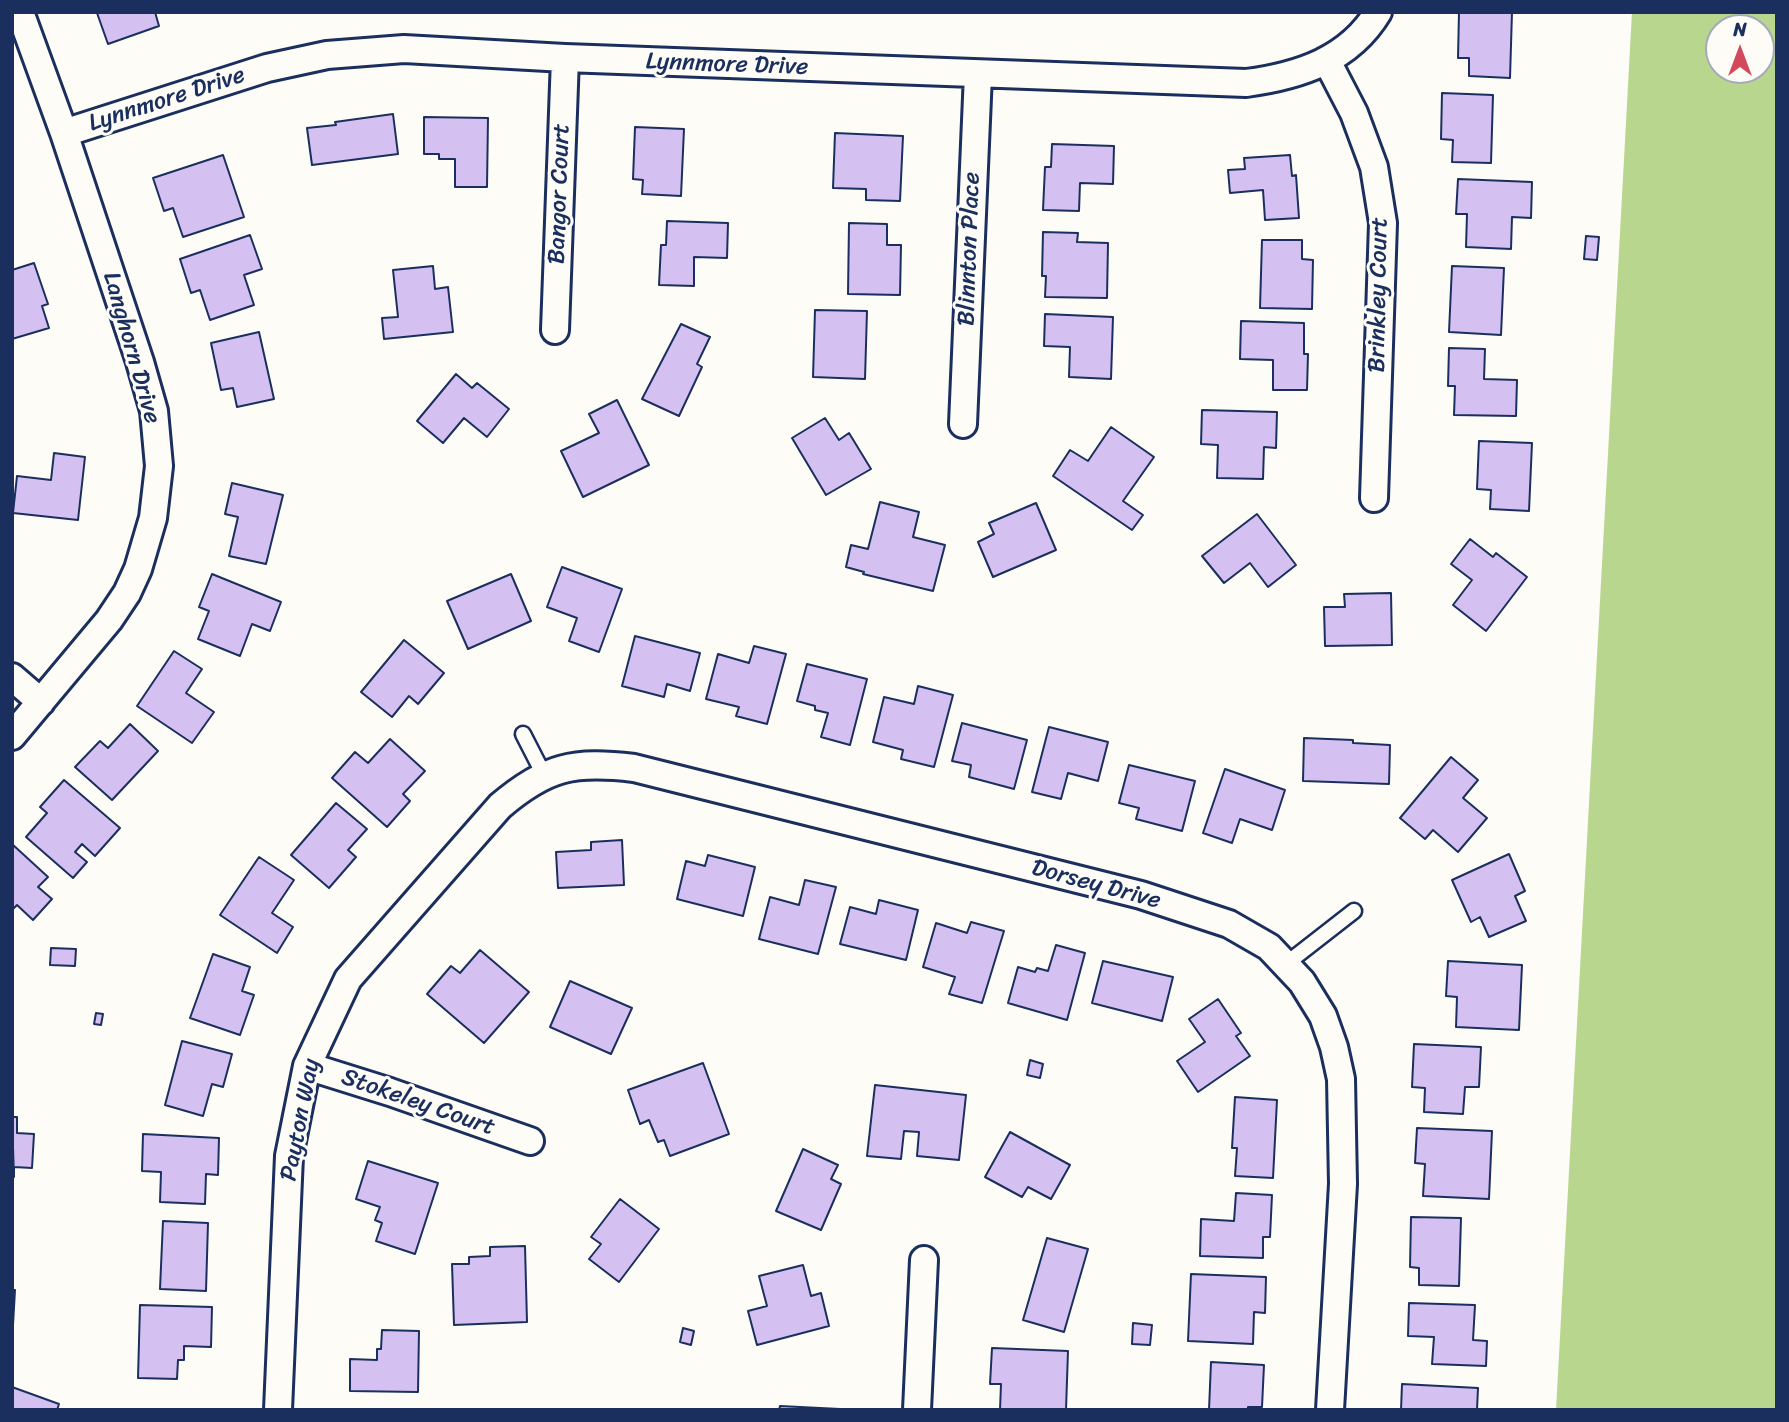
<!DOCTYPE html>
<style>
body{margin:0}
#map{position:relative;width:1789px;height:1422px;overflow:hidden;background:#fdfcf7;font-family:Sriracha,sans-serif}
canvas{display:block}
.frame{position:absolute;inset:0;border:14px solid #1b2f5e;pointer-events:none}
.north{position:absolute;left:1705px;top:14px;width:70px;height:70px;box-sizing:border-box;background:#fdfcf7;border:2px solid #a3aaba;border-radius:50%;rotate:0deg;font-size:19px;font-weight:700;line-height:28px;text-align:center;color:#1b2f5e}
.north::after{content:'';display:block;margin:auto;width:24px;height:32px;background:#d1495b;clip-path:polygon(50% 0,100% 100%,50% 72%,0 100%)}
</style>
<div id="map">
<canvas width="1789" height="1422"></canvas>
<div class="frame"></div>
<div class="north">N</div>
</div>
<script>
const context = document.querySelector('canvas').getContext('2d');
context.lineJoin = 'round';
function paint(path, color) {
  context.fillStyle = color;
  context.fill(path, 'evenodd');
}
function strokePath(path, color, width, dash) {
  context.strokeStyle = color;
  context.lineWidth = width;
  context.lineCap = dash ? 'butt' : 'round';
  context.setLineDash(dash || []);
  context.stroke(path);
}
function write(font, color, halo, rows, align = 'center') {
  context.font = font + ' Sriracha,sans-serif';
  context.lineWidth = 6;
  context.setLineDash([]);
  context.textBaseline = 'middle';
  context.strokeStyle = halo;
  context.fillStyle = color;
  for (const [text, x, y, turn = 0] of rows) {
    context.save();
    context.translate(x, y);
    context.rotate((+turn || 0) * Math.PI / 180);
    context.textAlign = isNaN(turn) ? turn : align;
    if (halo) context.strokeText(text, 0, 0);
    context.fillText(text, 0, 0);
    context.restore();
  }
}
paint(new Path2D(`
 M1632,12H1777V1410H1556ZM1719,28H1761V70H1719Z`), '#b9d68e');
const building = new Path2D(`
 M155,12L159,26L108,44L97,13Z
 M1459,12H1512L1510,78L1469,76V58H1458Z
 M1442,93L1493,95L1491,163L1452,162L1453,140L1441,139Z
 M393,114L398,154L312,165L307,128L336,125L335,122Z
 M424,117L488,118L487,187H455V159H439V154H424Z
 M635,127L684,129L681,196L642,194L643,180L633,179Z
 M835,133L903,136L900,201L866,200V189L833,188Z
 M1052,144L1114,146L1113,184L1080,183L1079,211L1043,210L1045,167H1051Z
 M223,155L244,217L183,237L173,208L164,211L153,178Z
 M1290,155L1292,176L1296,175L1299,218L1265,220L1263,190L1230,193L1228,170L1245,169L1244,158Z
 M1458,179L1532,182L1531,218L1512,217L1511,249L1466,247L1467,214H1456Z
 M667,221L728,223L727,258L694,257V286L659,285L661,245H666Z
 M849,223L887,224V245H901L900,295L848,294Z
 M1043,232L1078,233L1077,242L1108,243L1107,298L1045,297L1046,276H1042Z
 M250,235L262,269L244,275L254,305L210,320L200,290L191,293L180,259Z
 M1586,236L1599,237L1597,260L1584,259Z
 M1262,240H1302V259L1313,260L1312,309L1260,308Z
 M34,263L48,304L42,306L49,328L12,339V270Z
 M433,266L435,289L448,287L453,332L384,339L382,318L398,317L393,270Z
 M1452,266L1504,268L1501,335L1449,332Z
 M815,310L867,311L865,379L813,377Z
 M1045,314L1113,317L1111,379L1069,377L1070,347L1044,346Z
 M1241,321L1304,323V354H1308L1307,390H1273V360L1240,359Z
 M681,324L710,337L697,364L702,367L679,416L642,399Z
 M259,332L274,399L237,407L233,388L221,390L211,343Z
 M1449,348L1485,349L1484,379L1517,380L1516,416L1454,415L1455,386H1448Z
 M456,374L472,388L477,383L509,409L487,437L464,418L443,443L417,421Z
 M617,400L649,465L583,497L561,451L599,433L589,414Z
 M1202,410L1277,412L1276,448L1264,447L1263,479L1217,478L1218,445L1201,444Z
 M825,418L839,440L849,433L871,469L826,495L792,438Z
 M1111,427L1154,457L1123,501L1143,515L1132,530L1053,476L1070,450L1088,461Z
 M1479,441L1532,443L1529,511L1490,509L1491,490L1477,489Z
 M54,453L85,457L78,520L13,513L17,476L51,480Z
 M232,483L283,495L266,564L229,556L238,517L225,514Z
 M880,502L919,512L913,537L945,545L933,591L863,574L864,572L846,567L851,545L868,549Z
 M1036,503L1056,550L993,577L978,542L994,534L989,523Z
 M1257,514L1296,565L1268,587L1250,563L1224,583L1202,556Z
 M1470,539L1493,557L1496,553L1527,577L1486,631L1453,605L1472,580L1451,564Z
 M562,567L622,589L599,652L569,641L577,618L547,607Z
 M212,574L281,602L270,631L252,624L240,656L198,639L209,611L199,607Z
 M511,574L531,621L468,649L447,601Z
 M1391,593L1392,645L1325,646L1324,607H1345L1344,594Z
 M635,636L700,653L690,691L667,684L664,697L622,686Z
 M404,640L444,673L418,704L409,696L392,717L361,692Z
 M754,646L786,654L767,724L736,716L739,707L706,699L718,654L749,663Z
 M174,651L202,669L186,693L214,712L192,743L137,706Z
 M807,664L867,679L850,745L821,737L828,713L815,710V706L797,701Z
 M918,686L953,695L934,767L901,759L903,750L873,742L884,697L914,704Z
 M962,723L1027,740L1014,789L969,777L971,765L952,761Z
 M130,724L158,751L112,800L75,767L100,741L108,748Z
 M1049,727L1108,742L1098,781L1068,773L1061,799L1032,792Z
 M1304,738L1353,740V743L1390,745L1389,784L1303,781Z
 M390,739L425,771L403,794L410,801L387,827L332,778L355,752L368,763Z
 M1451,757L1478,780L1463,798L1487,818L1458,852L1433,830L1425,839L1400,818Z
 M1129,765L1195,781L1182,831L1136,819L1139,808L1119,803Z
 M1225,769L1285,790L1272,830L1240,819L1232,843L1203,833Z
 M64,780L120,828L95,856L82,844L75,852L87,862L73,878L26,837L47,813L40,807Z
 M336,803L367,829L348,850L356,857L329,888L291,855Z
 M622,840L624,885L558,888L556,852L591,850V842Z
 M12,844L48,877L38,887L52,899L33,920L17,905L12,910Z
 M1509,854L1525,891L1515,896L1526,921L1489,937L1480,917L1471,922L1452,880Z
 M708,855L755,867L743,916L677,899L686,861L705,866Z
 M259,857L294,880L272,913L293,927L277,953L220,915Z
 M805,880L836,887L818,954L759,939L770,897L799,905Z
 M879,900L918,910L906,960L840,944L850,907L876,914Z
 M971,922L1004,931L982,1003L949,994L955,977L923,967L936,923L967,933Z
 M1056,945L1085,953L1067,1020L1008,1003L1018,967L1035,972L1037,968L1048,971Z
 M51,948L76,949L75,966L50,965Z
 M480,950L529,992L484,1043L427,994L451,966L460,973Z
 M213,954L250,967L242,991L254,995L240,1035L190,1018Z
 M1103,961L1173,977L1162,1021L1092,1003Z
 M1448,961L1522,965L1519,1030L1456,1027L1457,997L1446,996Z
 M570,981L632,1008L611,1054L550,1027Z
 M1218,999L1241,1033L1236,1036L1250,1056L1198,1092L1177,1061L1205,1042L1189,1019Z
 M96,1013L103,1014L101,1025L94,1024Z
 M182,1041L232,1054L223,1087L212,1084L203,1116L165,1105Z
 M1414,1044L1481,1047L1479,1087H1465L1463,1114L1424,1112L1425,1088L1412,1087Z
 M1030,1060L1043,1064L1040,1078L1027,1075Z
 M703,1063L729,1134L670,1156L664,1140L658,1142L649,1120L640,1124L628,1090Z
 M875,1085L966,1095L959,1160L917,1156L919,1132L904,1131L901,1159L867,1156Z
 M1235,1097L1277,1100L1273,1178L1235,1176L1237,1148H1232Z
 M12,1117H17V1133L34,1134L32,1168L14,1167V1177Z
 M1417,1128L1492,1131L1489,1199L1423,1196L1425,1164L1415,1163Z
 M1010,1132L1070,1165L1051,1199L1028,1187L1022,1197L985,1177Z
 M143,1134L219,1138L218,1175L206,1174L205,1204L160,1202L161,1172L142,1171Z
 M803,1149L838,1165L831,1179L841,1184L821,1230L776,1211Z
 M368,1161L438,1183L415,1254L376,1241L382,1223L375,1220L380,1207L356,1199Z
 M1236,1193L1272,1195L1270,1237H1263V1258L1200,1256L1201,1219L1234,1221Z
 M620,1199L659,1229L619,1282L589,1259L601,1244L591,1237Z
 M1411,1217L1461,1218L1459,1286L1419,1285V1268L1410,1267Z
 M163,1221L208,1223L206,1291L160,1289Z
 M1047,1238L1088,1249L1064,1332L1023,1320Z
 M525,1246L527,1322L454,1325L452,1264H469V1257L490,1256V1247Z
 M803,1265L811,1296L821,1293L829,1326L757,1345L748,1311L767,1306L759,1276Z
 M1191,1274L1266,1277L1265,1313L1254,1312L1253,1344L1188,1341Z
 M12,1290H15L13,1325L12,1324Z
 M1409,1303L1475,1305L1473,1340L1487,1341L1486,1366L1432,1364L1434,1337L1408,1336Z
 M140,1305L212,1307L211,1347L184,1346V1360H178L177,1379L138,1378Z
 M1133,1323L1152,1325L1150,1345L1132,1344Z
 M683,1328L694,1331L691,1345L680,1342Z
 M382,1330L419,1331L418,1392L350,1391V1359L377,1360V1349H381Z
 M992,1348L1068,1351L1066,1410H1000L1001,1384H990Z
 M1211,1362L1264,1365L1262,1407H1248V1410H1209Z
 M1402,1384L1478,1388L1477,1410H1401Z
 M12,1387L59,1404L57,1410H12Z
 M780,1406L840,1409V1410H779Z`);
paint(building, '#d4c1f2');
strokePath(building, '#1b2f5e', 2);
const lane = new Path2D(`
 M523,734L544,775
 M1286,964L1354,911`);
const street = new Path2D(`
 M1327,61L1354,113L1374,167L1383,223L1374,498
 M64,133L267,68L327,55L404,49L565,58L1246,83C1299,76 1349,60 1378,12
 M555,330L565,58
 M963,424L978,74
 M12,677L41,702
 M12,736L109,620L127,593L138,569L153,518L159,466L154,411L140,362L64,133L20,12
 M307,1066L390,1092L530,1141
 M278,1410L289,1156L307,1066L348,979L500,806C547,766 574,761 634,768L1141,895L1229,924L1269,947L1302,982L1323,1016L1334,1047L1341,1079L1343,1184L1330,1410
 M917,1410L924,1260`);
strokePath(lane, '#1b2f5e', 19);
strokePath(street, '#1b2f5e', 32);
strokePath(lane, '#fdfcf7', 14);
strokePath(street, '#fdfcf7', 26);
write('24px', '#1b2f5e', '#fdfcf7', [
 ["Lynnmore Drive",727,65,2],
 ["Lynnmore Drive",167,100,-18],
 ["Bangor Court",560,194,-88],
 ["Blinnton Place",970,249,-88],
 ["Brinkley Court",1379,295,-89],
 ["Langhorn Drive",131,348,74],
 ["Dorsey Drive",1096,885,15],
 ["Stokeley Court",418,1103,19],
 ["Payton Way",301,1120,-79]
]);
</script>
